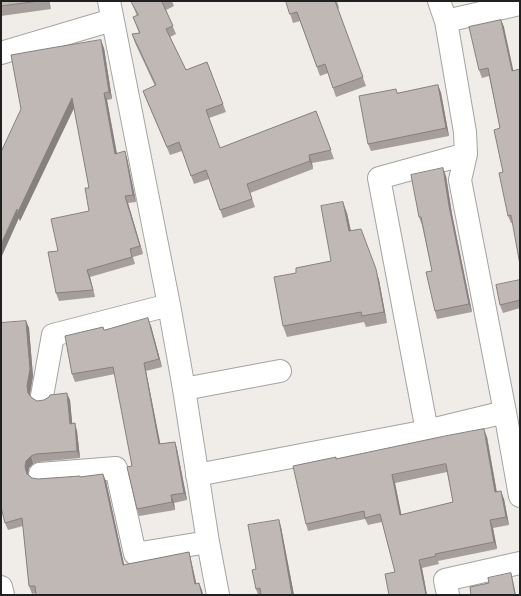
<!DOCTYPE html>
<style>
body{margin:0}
#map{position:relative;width:521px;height:596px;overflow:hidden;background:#f0ece8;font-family:Cabin,sans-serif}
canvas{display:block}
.frame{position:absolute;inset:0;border:2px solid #202020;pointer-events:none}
</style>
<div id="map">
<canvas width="521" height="596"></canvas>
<div class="frame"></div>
</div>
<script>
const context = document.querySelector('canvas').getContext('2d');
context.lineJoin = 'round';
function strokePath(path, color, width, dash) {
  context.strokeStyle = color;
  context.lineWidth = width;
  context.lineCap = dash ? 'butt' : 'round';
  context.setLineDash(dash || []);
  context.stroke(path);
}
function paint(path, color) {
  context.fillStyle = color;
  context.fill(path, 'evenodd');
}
const minor = new Path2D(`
 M109,1L169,305L184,389L208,542L218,595
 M439,1L446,21
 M520,4L446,21L465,132L466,154L460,180L505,412L520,496
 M1,53L112,20
 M184,389L280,371
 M42,396L53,335L169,305
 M427,431L379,178L466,154
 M40,474L116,468L135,554L208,542
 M197,475L427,431L505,412
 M1,587L3,595
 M448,595L445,580L520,563`);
strokePath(minor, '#a4a4a4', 24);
strokePath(minor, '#fff', 22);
paint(new Path2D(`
 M1,1H49L51,9L1,16Z
 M131,1H172L174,6L166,10L176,34L170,37L186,70L207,62L226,112L209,118L220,148L316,111L334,159L312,163L313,169L250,193L255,207L223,218L209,179L194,184L182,151L170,155L146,99L143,91L155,86L135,43L132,34L139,33L133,17L137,16Z
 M286,1H337L339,8L338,9L366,86L336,97L328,73L320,76L300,21L293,23Z
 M501,20L504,27L512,223H511L508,216L503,172L500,128L489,76L482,78L479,70Z
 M104,48L112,99L107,100L117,153L127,158L136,202L128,203L143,254L133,257L135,264L90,277L95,297L59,301L56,293L58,251L89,211V188L74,108L20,221L1,152Z
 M438,85L441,93L449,136L371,151L368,144L398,93Z
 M446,176L452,214L472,312L437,319L435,311L432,271L422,225L419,217Z
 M347,213L351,231L379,280L387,323L366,327L364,322L287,337L283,326L296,273L331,261Z
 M520,280V308L503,313L500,305Z
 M26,321L29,328L33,376L30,394V396L32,398L37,401L70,400L72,424L77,431L80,458L39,462L33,464L29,468L28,474L32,478L38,479L80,477L106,481L124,565L189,552L191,560L196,583L202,590L203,595H36V593L32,594L29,586L23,526L8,530L5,523Z
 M151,326L162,367L146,371L160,444L175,442L177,449L187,500L174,503L175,510L139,516L137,509L132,466L115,374L75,382L72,374L104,330Z
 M487,437L497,492L504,499L509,525L493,528L497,549L438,561L439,564L422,568L427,595H389L395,572L382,522L368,525L365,519L308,531L306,524L336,459ZM447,472L453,502L401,515L395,483Z
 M279,520L281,527L294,595H258L256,589V569Z`), '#a59e9b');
paint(new Path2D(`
 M48,1H49L51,9Z
 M501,20L504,27L515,78L512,71Z
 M101,40L104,48L112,99L109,92Z
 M438,85L441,93L449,136L446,128Z
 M104,93L107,100L118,161L115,154Z
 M72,98L75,106L20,221L19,218L1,258V244L17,209Z
 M125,151L127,158L136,202L133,195Z
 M309,155L312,163L313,169L310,161Z
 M443,168L446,176L452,214L472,312L469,304L449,206Z
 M125,196L128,203L143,254L140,246Z
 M343,202L347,213L353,242L349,231Z
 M376,269L379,280L387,323L384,312Z
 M87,270L90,277L95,297L93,290Z
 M148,318L151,326L162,367L159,359Z
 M26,321L29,328L33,376L30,394V401L28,393L27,386Z
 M144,363L146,371L162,452L159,444Z
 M67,393L70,400L73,431L70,424Z
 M75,423L77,431L80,458L77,451Z
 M484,429L487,437L498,500L495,492Z
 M175,442L177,449L187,500L184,493Z
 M31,456L33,464L29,468L28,475L25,467L26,461Z
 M103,474L106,481L126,573L123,565Z
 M392,475L395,483L403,522L400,515Z
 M501,491L504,499L509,525L506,517Z
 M171,495L174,503L175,510L172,502Z
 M279,520L281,527L294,595H292Z
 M490,520L493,528L497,549L494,542Z
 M189,552L191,560L198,591L195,584Z
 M419,560L422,568L427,595H426Z
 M511,573L513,581L516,595H515Z
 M199,583L202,590L203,595H202Z`), '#86817e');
const building = new Path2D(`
 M1,1H39L1,6Z
 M131,1H164L162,2L173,26L166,29L186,70L207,62L223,104L206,110L220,148L316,111L331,150L309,155L310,161L247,184L252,199L220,210L206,170L191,176L179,142L167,147L143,91L156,85L132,34L140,33L133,17L138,15Z
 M286,1H335L363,77L333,88L325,64L317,67L297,12L290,14Z
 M501,20L512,71L520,69V265L511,215L508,216L499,173L503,172L494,130L500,128L488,68L479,70L469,27Z
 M101,40L109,92L104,93L115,154L125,151L133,195L125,196L140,246L130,249L132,257L87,270L93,290L56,293L48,252L58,251L51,219L89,211L85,188H89L72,98L17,214V209L1,244V152L21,109L11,55L45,49Z
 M438,85L446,128L368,144L359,96L396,89L397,93Z
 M443,168L449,206L469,304L435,311L426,272L432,271L421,217H419L411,175Z
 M343,202L349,231L361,229L376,269L384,312L362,316L361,312L283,326L274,277L296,273V268L331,261L321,206Z
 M520,280V300L500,305L496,285Z
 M148,318L159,359L144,363L159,444L175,442L184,493L171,495L172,502L137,509L127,467L132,466L113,367L72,374L65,336L103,327L104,330Z
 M26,321L30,369L27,386L28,393L32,398L37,401L44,400L49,397L50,395L67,393L70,424L75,423L77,451L36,454L31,456L26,461L25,467L27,474L32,478L38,479L80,476V477L103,474L123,565L189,552L195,584L199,583L202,595H36L35,586H29L22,518L5,523L1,507V323Z
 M484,429L495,492L501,491L506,517L490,520L494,542L435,554L436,556L419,560L426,595H389L385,574L395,572L380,514L365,518L364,511L306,524L293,466L336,457V459L445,436ZM446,464L453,502L400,515L392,475Z
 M279,520L292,595H261L260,588L256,589L252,570L256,569L248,525Z
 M511,573L515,595H471L470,587L489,583L488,578Z`);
paint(building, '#c0b8b4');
strokePath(building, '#86817e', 1);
</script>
